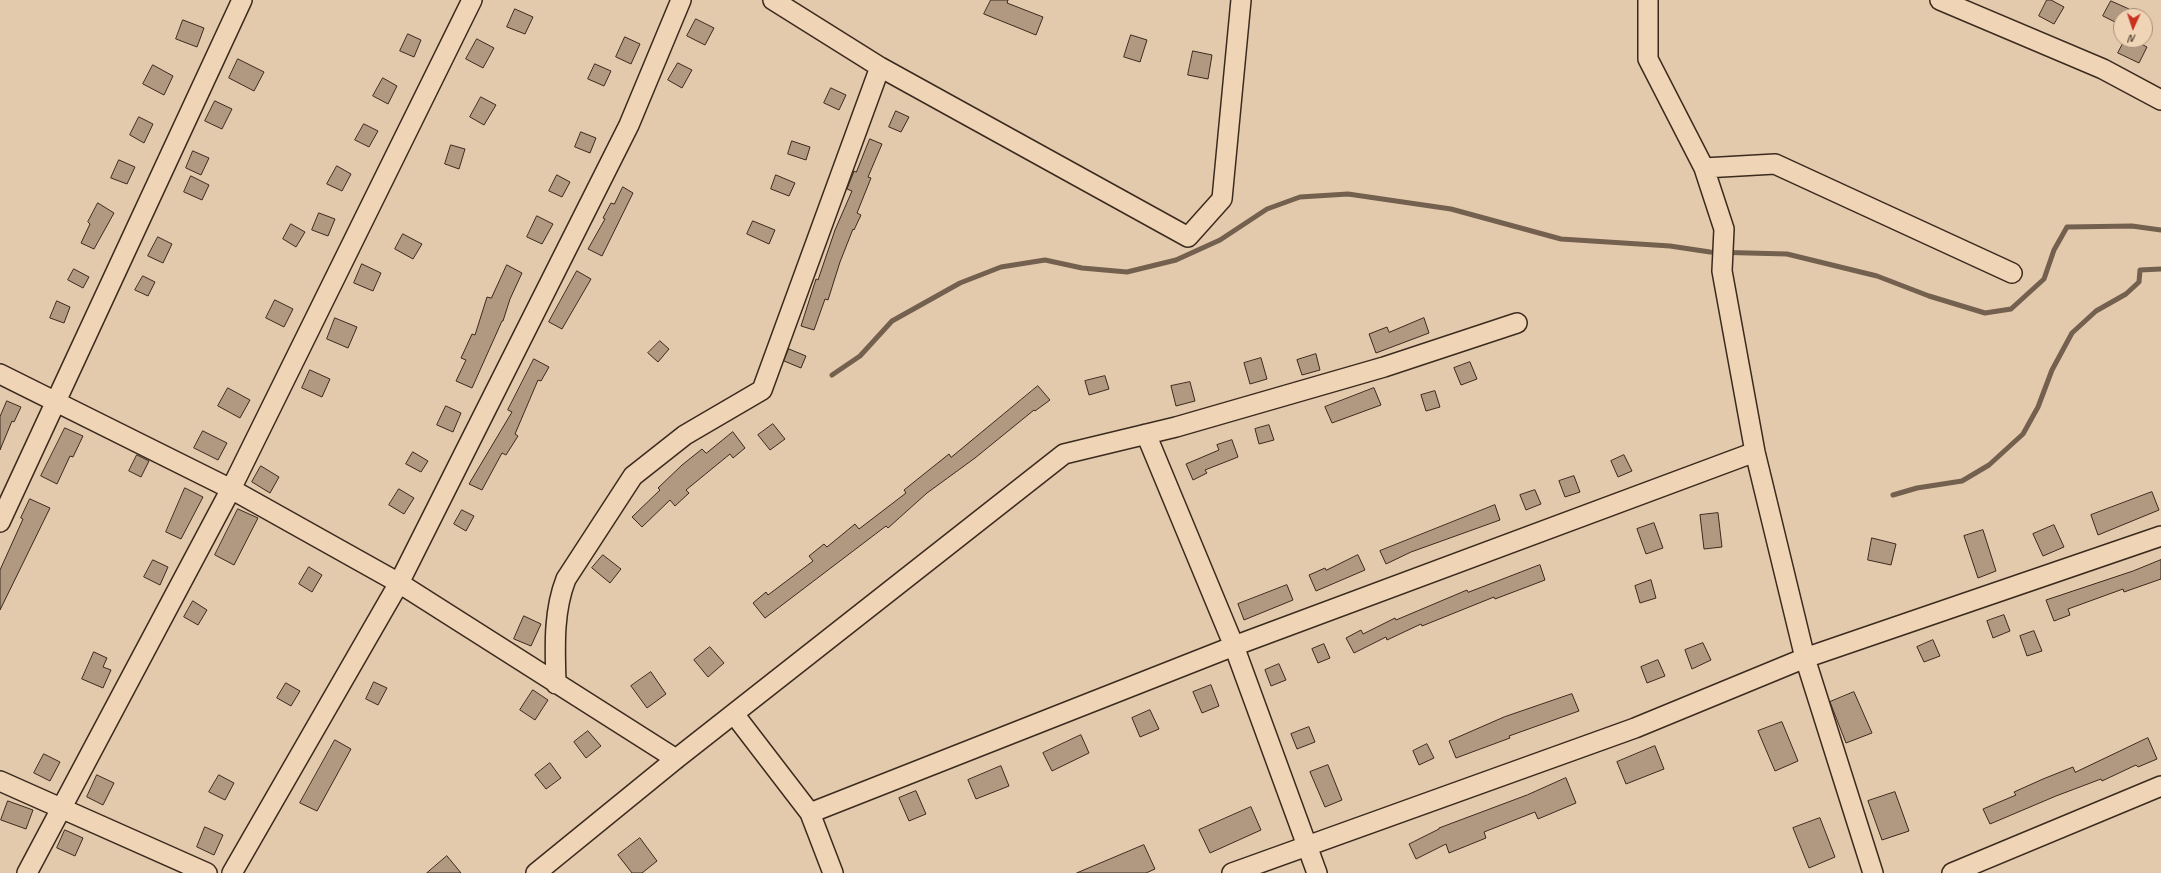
<!DOCTYPE html>
<style>
body{margin:0}
#map{position:relative;width:2161px;height:873px;overflow:hidden;background:#e4caad;font-family:Caveat,sans-serif}
canvas{display:block}
.north{position:absolute;left:2113px;top:8px;width:40px;height:40px;box-sizing:border-box;background:#efd4b6;border:1px solid #a79079;border-radius:50%;rotate:183deg;font-size:11px;font-weight:700;line-height:16px;text-align:center;color:#3b2a1e}
.north::after{content:'';display:block;margin:auto;width:14px;height:18px;background:#c8321e;clip-path:polygon(50% 0,100% 100%,50% 72%,0 100%)}
</style>
<div id="map">
<canvas width="2161" height="873"></canvas>
<div class="north">N</div>
</div>
<script>
const context = document.querySelector('canvas').getContext('2d');
context.lineJoin = 'round';
function strokePath(path, color, width, dash) {
  context.strokeStyle = color;
  context.lineWidth = width;
  context.lineCap = dash ? 'butt' : 'round';
  context.setLineDash(dash || []);
  context.stroke(path);
}
function paint(path, color) {
  context.fillStyle = color;
  context.fill(path, 'evenodd');
}
strokePath(new Path2D(`
 M832,375L860,356L892,321L960,283L1001,267L1045,260L1082,268L1127,272L1176,260L1220,240L1267,209L1300,197L1348,194L1451,209L1561,239L1670,246L1710,252L1787,254L1877,276L1929,296L1985,313L2011,309L2044,279L2054,250L2067,227L2132,226L2161,230
 M1893,495L1917,488L1962,481L1989,465L2023,434L2038,407L2052,370L2072,333L2096,311L2126,294L2139,282L2140,270L2161,269`), '#74604e', 5);
const building = new Path2D(`
 M991,0H1008L1007,3L1043,17L1036,35L984,14Z
 M2047,0H2051L2064,7L2054,24L2039,16Z
 M2111,1L2129,9L2125,16H2121V25L2103,16Z
 M515,9L533,17L525,34L507,27Z
 M696,19L714,28L705,45L687,36Z
 M183,20L204,28L197,47L176,39Z
 M408,34L421,40L414,57L400,51Z
 M1131,35L1147,40L1140,62L1124,57Z
 M625,37L640,44L631,64L616,57Z
 M477,39L494,48L483,68L466,59Z
 M2125,40H2133L2147,47L2139,63L2118,53Z
 M1193,51L1212,55L1208,79L1188,75Z
 M238,59L264,72L254,91L229,78Z
 M678,63L692,70L682,88L668,80Z
 M595,64L611,71L604,86L588,79Z
 M153,65L173,76L164,95L143,84Z
 M383,78L397,86L388,104L373,96Z
 M831,88L846,95L839,110L824,103Z
 M481,97L496,105L484,125L470,117Z
 M215,101L232,109L222,129L205,121Z
 M896,111L909,117L901,132L889,127Z
 M139,117L153,124L144,143L130,135Z
 M364,124L378,131L369,147L355,140Z
 M581,132L596,138L590,153L575,147Z
 M870,139L882,144L868,177L871,178L857,213L861,215L854,230L853,229L840,262L828,300L825,299L814,330L801,326L816,279L818,280L835,230L852,191L847,189L854,171L856,172Z
 M792,141L810,147L806,160L788,154Z
 M451,145L465,149L459,169L445,164Z
 M193,151L209,158L201,175L186,168Z
 M119,160L135,167L127,184L111,178Z
 M337,166L351,174L342,191L327,184Z
 M557,175L570,182L562,197L549,191Z
 M776,175L795,183L789,196L771,189Z
 M191,176L209,185L202,200L184,192Z
 M623,187L633,193L602,256L588,249L605,219L603,218L611,203L614,204Z
 M98,203L114,213L94,249L81,243L90,224L88,222Z
 M319,213L335,219L328,236L312,230Z
 M537,216L553,224L542,244L527,237Z
 M753,221L775,230L769,244L747,234Z
 M291,224L305,232L296,247L283,239Z
 M403,234L422,244L413,259L395,249Z
 M158,237L172,244L163,263L148,256Z
 M362,264L381,273L373,291L354,283Z
 M507,265L522,273L510,299L503,321H502L472,388L456,381L466,360L461,358L472,334L475,335L487,297L491,298Z
 M74,269L89,277L83,288L68,280Z
 M577,271L591,279L562,329L549,322Z
 M143,276L155,282L148,296L135,290Z
 M275,300L293,309L284,327L266,318Z
 M57,301L70,307L64,323L50,318Z
 M335,318L357,327L348,348L327,339Z
 M1424,318L1429,333L1376,353L1369,334L1387,327L1389,332Z
 M660,341L669,349L658,362L648,353Z
 M789,349L806,356L801,368L784,361Z
 M1316,354L1320,370L1302,375L1297,360Z
 M1261,358L1267,379L1250,384L1244,363Z
 M534,359L549,367L541,381L538,380L515,434L518,436L506,455L502,453L482,490L469,484L512,412L508,410Z
 M1470,362L1477,379L1461,385L1454,368Z
 M310,370L330,379L322,397L302,388Z
 M1105,376L1109,389L1089,395L1085,381Z
 M1190,382L1195,401L1176,406L1171,386Z
 M1038,386L1050,400L1035,411L1034,410L975,458L927,493L888,528L886,526L765,618L753,603L766,592L768,595L813,561L809,556L824,544L827,547L855,524L859,529L906,493L904,490L949,454L951,457Z
 M228,388L250,400L240,418L218,406Z
 M1374,388L1381,405L1332,423L1325,407Z
 M1435,391L1440,407L1426,411L1421,395Z
 M7,401L21,407L14,422L12,421L0,450V417Z
 M446,406L461,413L453,432L437,425Z
 M773,424L785,439L770,450L758,435Z
 M1269,425L1274,440L1259,444L1255,429Z
 M65,428L83,436L73,457L70,456L57,484L41,476Z
 M203,431L227,443L218,460L194,448Z
 M733,432L745,448L733,458L730,454L686,490L689,493L675,506L670,500L642,527L632,517L660,490L658,488L682,465L702,449L706,453Z
 M1232,440L1238,457L1205,470L1207,473L1193,480L1186,464L1219,450L1217,445Z
 M413,452L428,461L421,472L406,464Z
 M137,455L149,461L141,477L129,471Z
 M1624,455L1632,471L1618,477L1611,461Z
 M261,466L279,477L270,493L252,482Z
 M1574,476L1580,492L1565,497L1559,481Z
 M185,488L203,497L181,539L166,532Z
 M399,489L414,498L404,514L389,505Z
 M1535,490L1541,504L1526,510L1520,495Z
 M2152,492L2159,510L2098,535L2091,515Z
 M30,499L50,508L0,610V570L23,519L21,518Z
 M1495,505L1500,520L1411,552L1386,564L1380,551Z
 M238,509L258,518L234,565L215,555Z
 M462,510L474,516L466,531L454,524Z
 M1718,513L1722,547L1704,549L1700,515Z
 M1654,523L1663,548L1646,554L1637,529Z
 M2054,525L2064,547L2043,556L2033,534Z
 M1983,530L1996,571L1978,578L1964,536Z
 M1872,538L1896,544L1891,565L1868,560Z
 M603,555L621,569L610,583L592,568Z
 M1358,555L1365,570L1316,591L1309,575L1325,568L1326,570Z
 M153,560L168,567L160,585L144,577Z
 M2161,560V579L2124,592L2123,589L2068,609L2070,615L2054,621L2046,600L2133,571Z
 M1540,565L1545,580L1495,599L1494,597L1422,626L1421,624L1387,640L1386,637L1354,653L1346,638L1361,630L1363,634L1395,618L1396,620L1467,590L1468,592Z
 M309,567L322,575L312,592L299,584Z
 M1651,580L1656,598L1640,603L1635,586Z
 M1287,585L1293,600L1244,620L1238,604Z
 M193,601L207,610L198,625L184,617Z
 M2004,615L2010,631L1993,638L1987,621Z
 M524,616L541,624L531,646L514,639Z
 M2034,631L2042,651L2027,656L2020,636Z
 M1933,640L1940,656L1924,662L1917,647Z
 M1703,643L1711,660L1692,669L1685,650Z
 M1324,644L1330,658L1318,663L1312,649Z
 M710,647L724,663L708,677L694,660Z
 M94,652L107,658L103,667L111,670L103,688L82,679Z
 M1658,660L1665,676L1647,683L1641,667Z
 M1279,664L1286,680L1271,686L1265,670Z
 M651,672L666,694L647,708L631,686Z
 M374,682L387,688L378,705L366,699Z
 M286,683L300,691L291,706L277,698Z
 M1211,685L1219,706L1202,713L1193,692Z
 M533,690L548,700L535,720L520,710Z
 M1854,692L1872,733L1846,743L1830,702Z
 M1572,694L1579,711L1509,736L1510,738L1456,758L1449,741L1504,717Z
 M1150,710L1159,729L1140,737L1132,718Z
 M1782,722L1798,761L1775,771L1758,731Z
 M1309,727L1315,742L1297,749L1291,734Z
 M588,731L601,746L586,758L574,742Z
 M1081,735L1089,753L1052,771L1043,753Z
 M2148,738L2157,759L2138,767L2136,765L2102,781L2101,779L2056,796L1990,824L1983,809L2016,795L2014,792L2043,779L2073,767L2075,772Z
 M335,740L351,749L317,811L300,803Z
 M1427,744L1434,758L1419,765L1413,751Z
 M1655,746L1664,769L1626,784L1617,762Z
 M44,754L60,762L50,781L34,773Z
 M550,763L561,778L546,789L535,775Z
 M1328,765L1342,800L1325,807L1310,772Z
 M1001,766L1009,786L976,799L968,780Z
 M97,775L114,783L103,805L87,797Z
 M219,775L234,783L225,800L209,792Z
 M1566,778L1576,803L1538,819L1535,812L1484,832L1486,838L1449,853L1446,844L1416,859L1409,844L1439,829V828L1527,795Z
 M916,791L926,814L909,821L899,798Z
 M1895,792L1909,831L1882,840L1868,801Z
 M8,801L33,810L26,829L1,820Z
 M1251,807L1261,830L1210,853L1199,830Z
 M1820,818L1835,857L1809,868L1793,828Z
 M205,827L223,835L214,855L197,847Z
 M65,830L83,838L75,856L57,848Z
 M640,838L657,861L642,873H632L618,855Z
 M1144,845L1155,869L1146,873H1077Z
 M447,856L461,873H427Z`);
paint(building, '#b09881');
strokePath(building, '#3b2a1e', 1);
const minor = new Path2D(`
 M773,0L880,67L1188,237L1222,199L1241,0
 M1648,0V59L1704,168L1724,229L1722,271L1755,452L1805,658L1873,873
 M1940,0L2103,69L2161,100
 M1704,168L1775,164L2012,273
 M0,374L231,489L399,583L676,759
 M1146,434L1234,646L1317,873
 M0,522L242,0
 M556,684C555,648 553,612 566,579L633,476L685,435L762,390L880,67
 M734,714L810,813L833,873
 M0,781L207,873
 M810,813L1234,646L1755,452
 M27,873L231,489L472,0
 M232,873L399,583L629,125L681,0
 M536,873L676,759L1064,454L1176,427L1384,367L1517,323
 M1232,873L1635,728L1805,658L2161,536
 M1952,873L2161,786`);
strokePath(minor, '#3b2a1e', 22);
strokePath(minor, '#efd4b6', 19);
</script>
